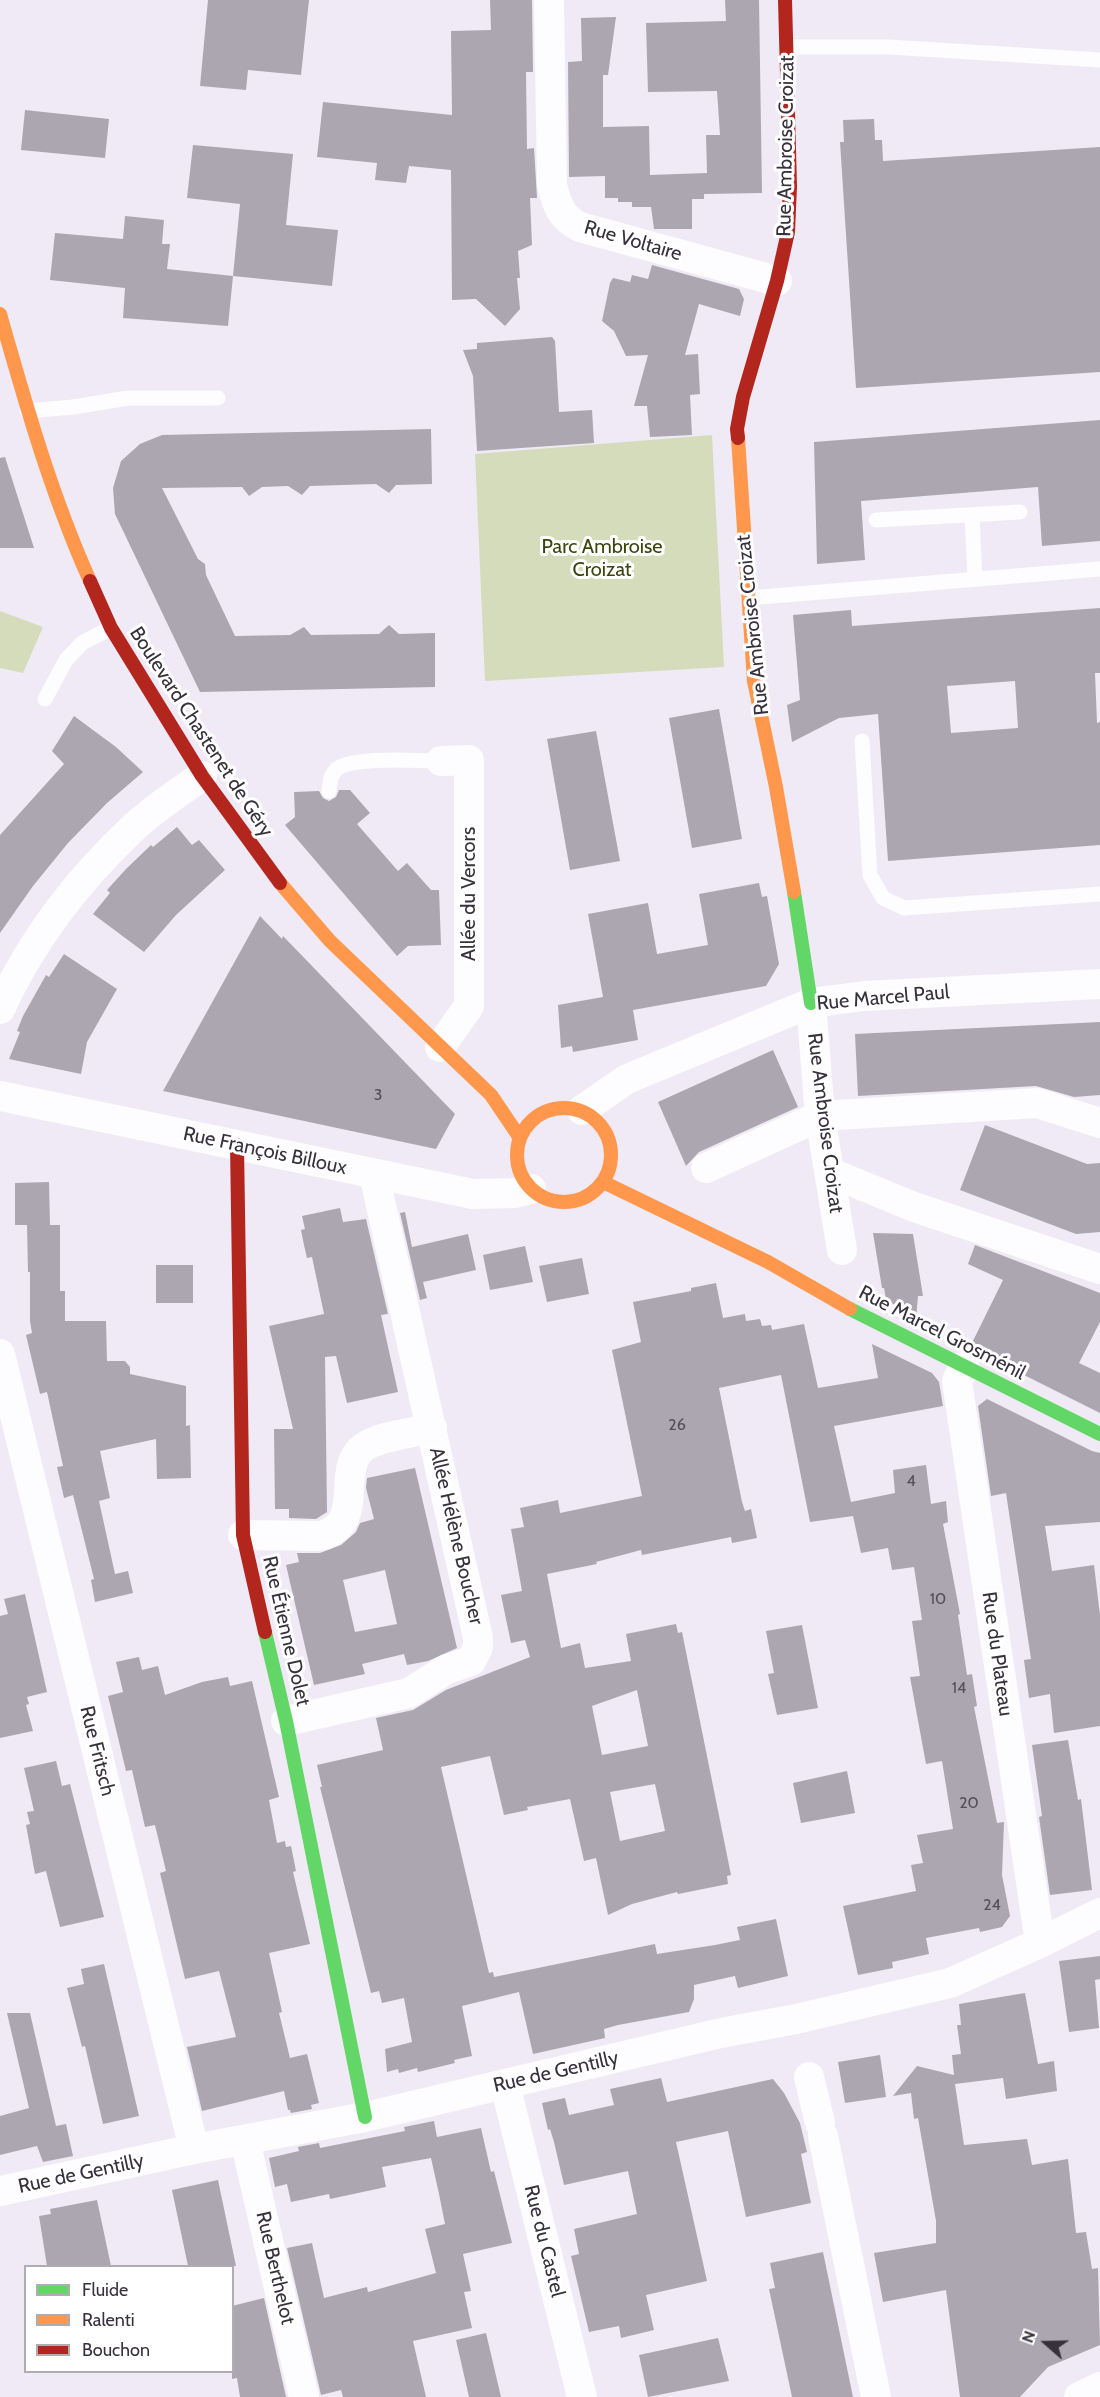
<!DOCTYPE html>
<meta charset="utf-8">
<style>
body{margin:0}
#map{position:relative;width:1100px;height:2397px;overflow:hidden;background:#f0eaf6;font-family:Cabin,sans-serif}
canvas{display:block}
.legend{position:absolute;left:24px;top:2265px;width:210px;height:108px;box-sizing:border-box;background:#fff;border:2px solid #afadb1;margin:0;padding:8px 10px;list-style:none;font-size:18px;color:#37313d}
.legend li{display:flex;align-items:center;gap:12px;height:30px}
.legend b{width:30px;border:2px solid #afadb1}
.north{position:absolute;left:1016px;top:2313px;width:60px;height:60px;-webkit-text-stroke:4px #fff;paint-order:stroke;rotate:290deg;font-size:16px;font-weight:700;line-height:24px;text-align:center;color:#37313d}
.north::after{content:'';display:block;margin:auto;width:21px;height:27px;background:#37313d;clip-path:polygon(50% 0,100% 100%,50% 72%,0 100%)}
</style>
<div id="map">
<canvas width="1100" height="2397"></canvas>
<ul class="legend">
<li><b style="height:8px;background:#63d668"></b>Fluide</li>
<li><b style="height:8px;background:#ff974d"></b>Ralenti</li>
<li><b style="height:8px;background:#b3261e"></b>Bouchon</li>
</ul>
<div class="north">N</div>
</div>
<script>
const context = document.querySelector('canvas').getContext('2d');
context.lineJoin = 'round';
function paint(path, color) {
  context.fillStyle = color;
  context.fill(path, 'evenodd');
}
function strokePath(path, color, width, dash) {
  context.strokeStyle = color;
  context.lineWidth = width;
  context.lineCap = dash ? 'butt' : 'round';
  context.setLineDash(dash || []);
  context.stroke(path);
}
function write(font, color, halo, rows, align = 'center') {
  context.font = font + ' Cabin,sans-serif';
  context.lineWidth = 6;
  context.setLineDash([]);
  context.textBaseline = 'middle';
  context.strokeStyle = halo;
  context.fillStyle = color;
  for (const [text, x, y, turn = 0] of rows) {
    context.save();
    context.translate(x, y);
    context.rotate((+turn || 0) * Math.PI / 180);
    context.textAlign = isNaN(turn) ? turn : align;
    if (halo) context.strokeText(text, 0, 0);
    context.fillText(text, 0, 0);
    context.restore();
  }
}
paint(new Path2D(`
 M712,435L724,667L485,681L475,454Z
 M0,611L43,627L23,673L0,668Z`), '#d5dcbc');
paint(new Path2D(`
 M208,0H309L301,75L248,70L246,90L200,86Z
 M490,0H532L533,72H526L527,149L534,148L537,198H530L532,245L518,251L520,278H517L520,309L505,326L476,299L452,300L451,170L409,166L406,183L375,180L377,163L317,157L323,102L452,115L451,31L491,30Z
 M725,0H759L762,193L704,194V199H692V229H654L651,207H632V202H618V198H605V176L569,177L568,62L582,61L581,18L616,17L608,75H603V127L649,126L650,175L707,173L706,135H720L717,91L648,92L646,23L726,21Z
 M25,110L109,119L105,158L21,150Z
 M874,119L875,140H882L883,161L1100,147V372L856,388L840,142H844L843,120Z
 M193,145L293,154L286,225L338,230L332,286L233,276L240,204L187,198Z
 M125,216L164,220L162,244H170L167,269L233,276L228,326L123,318L125,288L50,280L55,233L123,239Z
 M652,265L739,289L744,299L740,316L699,304L685,355L698,354L700,394L690,395L692,435L650,437L647,406H634L648,355L626,356L614,331L602,321L610,283L613,278L630,282L632,275L648,279Z
 M552,337L555,341L559,412L592,410L594,443L477,451L473,376L463,350L477,349V343Z
 M1100,420V541L1042,546L1038,487L861,501L865,560L817,564L814,442Z
 M431,429L432,484L396,485L389,493L376,484L310,486L302,495L288,486L262,487L249,496L242,487L162,488L198,559L205,564L206,575L235,636L290,635L304,627L311,635L379,634L389,625L399,634L435,633V687L200,692L115,514L113,488L121,461L140,444L162,435Z
 M5,457L34,548H0V458Z
 M1100,608V673H1095L1097,723L1100,722V845L888,861L878,714L839,718L792,742L787,705L800,700L793,615L851,610L852,626ZM1015,681L1018,728L951,733L947,686Z
 M719,709L742,839L692,848L669,718Z
 M74,716L116,747L143,772L107,803L68,843L33,886L0,933V835L64,764L52,751Z
 M596,731L620,861L570,870L547,739Z
 M339,790H350L370,813L357,824L398,871L407,863L431,890H439L441,945L408,946L397,956L285,825L295,817L294,792L319,791L323,798L329,801L336,797Z
 M177,827L192,845L199,840L225,870L176,915L144,952L93,914L110,893L107,890L126,869L151,845L153,847Z
 M759,883L762,897L767,896L779,964L766,986L633,1010L638,1040L573,1052L572,1046L561,1048L558,1005L603,997L588,914L648,903L657,954L708,945L699,894Z
 M260,916L282,939L283,936L455,1114L436,1149L163,1091Z
 M64,954L117,989L87,1042L81,1074L9,1059L20,1032L17,1031L23,1016L46,975L49,977Z
 M1100,1022V1095L1074,1097L1036,1086L858,1096L855,1034Z
 M773,1050L798,1107L699,1152L686,1166L658,1102Z
 M985,1125L1087,1164L1100,1163V1232L1076,1234L960,1190Z
 M49,1182L50,1225H60V1291H65V1321H106L107,1361H125L130,1367V1374L186,1386V1426L190,1425L191,1478L157,1479L156,1439L100,1451L110,1498L99,1501L115,1574L128,1571L133,1593L95,1602L91,1580L94,1579L73,1495L64,1498L57,1467L63,1466L47,1392L40,1394L26,1335L32,1333L30,1321V1272H28L27,1225H15V1183Z
 M340,1208L343,1222L366,1219L388,1314L381,1315L398,1392L347,1403L336,1356L325,1357L327,1512L316,1519L289,1518V1509H275L274,1429H293L269,1326L324,1314L312,1257L307,1258L304,1245L301,1230L305,1229L302,1216Z
 M405,1212L412,1247L468,1234L476,1270L423,1282L427,1298L420,1300L400,1213Z
 M873,1233L913,1234L923,1296H918L916,1320L886,1299L884,1288H882Z
 M975,1245L1100,1293V1322L1079,1363L1100,1373V1413L1020,1373L1023,1371L971,1345L1003,1280L968,1264Z
 M525,1246L533,1282L490,1290L483,1255Z
 M582,1258L589,1294L547,1302L539,1266Z
 M156,1265H193V1303H156Z
 M716,1283L723,1318L745,1314L746,1321L760,1319L762,1326L771,1325L772,1330L804,1324L818,1388L878,1378L872,1344L932,1373L939,1382L943,1406L834,1426L851,1502L895,1493L893,1470L926,1465L931,1504L946,1501L948,1522L943,1524L960,1614L958,1615L967,1675L972,1674L977,1706L974,1707L997,1823L1004,1822L1002,1875L1010,1916L1002,1927L980,1932L979,1928L926,1938L929,1954L892,1962L893,1968L858,1975L843,1906L916,1891L911,1865L923,1863L917,1835L953,1829L942,1761L926,1764L910,1677L920,1676L912,1621L922,1620L914,1567L892,1570L888,1548L861,1553L853,1516L810,1522L781,1375L719,1388L742,1502L745,1511L751,1509L757,1538L732,1543L731,1537L642,1555L641,1550L596,1562L597,1564L547,1574L561,1648L580,1643L585,1668L631,1661L626,1634L676,1624L678,1633L682,1632L731,1875L727,1876L728,1884L678,1894L677,1892L632,1904L608,1915L596,1858L584,1861L570,1799L527,1807L528,1810L504,1815L490,1756L441,1767L489,1973L493,1972L494,1977L655,1944L657,1954L715,1945L740,1940L737,1927L776,1919L788,1976L738,1988L735,1976L694,1985V1999L689,2012L618,2025L604,2029L605,2038L533,2054L519,1992L462,2006L472,2056L454,2060L455,2063L418,2072L417,2068L399,2073L398,2069L387,2072L385,2049L412,2042L404,1998L382,2003L379,1991L371,1993L320,1787H322L317,1765L383,1750L376,1718L413,1710L446,1690L530,1657L525,1640L511,1643L501,1595L522,1591L511,1529L524,1527L520,1508L558,1500L560,1513L642,1496L612,1350L641,1342L633,1302L691,1291V1288ZM637,1690L648,1746L602,1755L592,1706ZM655,1784L665,1831L620,1841L610,1792Z
 M987,1399L1092,1451L1100,1453V1522L1045,1526L1052,1571L1094,1565L1100,1615V1726L1054,1733L1050,1694L1029,1698L1024,1660L1031,1659L1006,1493L991,1496L978,1406Z
 M415,1468L457,1648L428,1661L407,1665L404,1654L362,1664L365,1674L314,1685L286,1565L299,1562L297,1553H320L341,1545L356,1532L360,1523L374,1519L366,1488L367,1478ZM385,1570L397,1624L355,1632L343,1580Z
 M25,1594L47,1692L27,1697L29,1704L26,1705L33,1731L0,1738V1616L8,1614L4,1599Z
 M802,1625L818,1708L777,1715L768,1674L774,1673L766,1631Z
 M139,1657L142,1670L158,1666L165,1695L202,1682L228,1677L230,1686L252,1681L279,1797L269,1800L277,1843L285,1841L286,1847L291,1846L296,1871L293,1872L310,1944L269,1953L282,2012L279,2013L290,2058L307,2054L319,2103L311,2105L312,2109L291,2113L290,2110H288L284,2091L202,2111L187,2047L236,2037L219,1971L185,1979L160,1873L166,1871L155,1825L145,1827L132,1770L126,1771L108,1696L123,1692L116,1662Z
 M1068,1740L1078,1800L1081,1799L1092,1890L1050,1895L1039,1817L1042,1816L1032,1745Z
 M56,1761L62,1786L70,1784L104,1917L60,1927L46,1871L35,1874L26,1825L30,1824L27,1812L34,1811L24,1768Z
 M847,1771L855,1813L801,1823L793,1783Z
 M1100,1956V1979L1095,1980L1099,2028L1069,2032L1059,1961Z
 M104,1964L139,2116L103,2124L85,2046L82,2047L67,1988L84,1984L81,1969Z
 M1025,1993L1038,2064L1054,2061L1057,2091L1006,2099L1003,2078L955,2084L964,2145L1027,2139L1032,2165L1068,2159L1076,2233L1086,2232L1092,2269L1098,2268L1100,2345L1048,2367L1020,2397H960L946,2290L883,2302L874,2253L936,2243V2221L918,2118L914,2119L911,2093L893,2096L917,2066L954,2075L952,2055L961,2054L957,2025H961L959,2004Z
 M7,2013H30L56,2126L66,2124L73,2156L43,2162L37,2146L0,2155V2116L29,2108Z
 M880,2055L886,2097L845,2103L838,2062Z
 M661,2078L667,2102L773,2079L784,2093L800,2123L807,2152L801,2154L811,2203L746,2217L728,2131L676,2142L707,2281L646,2295L654,2330L621,2338L619,2326L589,2332L571,2256L579,2254L574,2229L637,2214L628,2171L564,2185L554,2142L550,2129L548,2130L542,2103L565,2098L569,2115L614,2105L610,2089Z
 M434,2121L437,2137L481,2128L491,2172L494,2171L512,2243L463,2254L471,2291L464,2292L472,2328L413,2341L426,2397H343L341,2390L321,2395L287,2248L312,2243L324,2298L367,2287L368,2292L436,2273L425,2229L445,2224L439,2194L431,2158L382,2167L386,2187L330,2199L329,2194L291,2202L287,2184L275,2187L269,2158L299,2151L298,2147L319,2143L320,2148L405,2131L404,2127Z
 M218,2180L236,2266H188L172,2190Z
 M97,2200L111,2266H47L39,2216L51,2214L50,2209Z
 M823,2252L853,2397H792L769,2289L775,2288L770,2263Z
 M264,2298L286,2397H240L237,2378L232,2379V2306Z
 M486,2333L501,2397H469L456,2340Z
 M718,2338L729,2381L648,2397L639,2355Z`), '#aca6b1');
strokePath(new Path2D(`
 M787,47H889L1100,60
 M27,411L73,407L128,398H218
 M972,515L975,579
 M876,520L1020,512
 M748,598L1100,569
 M45,699L66,660L82,643L111,628
 M862,741L870,875L883,898L904,908L1100,894
 M329,791C330,782 330,775 337,769C353,756 419,761 441,761`), '#fdfcfe', 15);
strokePath(new Path2D(`
 M549,0L552,185C557,205 561,218 580,227L777,281
 M811,1003L820,1116L842,1250
 M0,1009C31,941 78,880 132,829C153,809 178,793 202,776
 M440,1047L469,1006V760L441,761
 M0,1096L473,1194L515,1193L531,1189
 M582,1110L627,1079L811,1003L864,996L1100,984
 M706,1168L820,1116L1037,1103L1100,1123
 M829,1172L914,1207L1100,1269
 M0,1354L194,2149
 M964,1366L957,1381L1040,1943
 M243,1535L320,1536C368,1524 334,1469 364,1447C379,1436 413,1433 432,1428
 M286,1721L409,1693L447,1669L471,1661L478,1647V1638L374,1174
 M809,2077L820,2123
 M505,2084L582,2397
 M823,2136L876,2397
 M245,2140L304,2397
 M0,2191L194,2149L365,2117L721,2033L796,2019L950,1983L1040,1943L1100,1913
 M1079,2397L1100,2387`), '#fdfcfe', 30);
strokePath(new Path2D(`
 M794,892L811,1003
 M850,1309L1100,1434
 M265,1632L286,1721L365,2117`), '#63d668', 14);
strokePath(new Path2D(`
 M0,314C26,405 51,494 90,581
 M738,438L754,681L776,787L794,892
 M280,883L330,941L491,1095L520,1138
 M517 1155a47 47 0 1 1 94 0a47 47 0 1 1-94 0Z
 M603,1182L768,1262L850,1309`), '#ff974d', 14);
strokePath(new Path2D(`
 M738,438L737,429L743,397L777,281L788,232L790,186L785,0
 M90,581L111,628L202,776L280,883
 M237,1145L243,1535L265,1632`), '#b3261e', 14);
write('16px', '#544e5a', null, [
 ["3",378,1095],
 ["26",677,1425],
 ["4",911,1481],
 ["10",938,1599],
 ["14",959,1688],
 ["20",969,1803],
 ["24",992,1905]
]);
write('20px', '#37313d', '#fff', [
 ["Rue Ambroise Croizat",786,146,-89],
 ["Rue Voltaire",633,241,16],
 ["Rue Ambroise Croizat",753,625,-96],
 ["Boulevard Chastenet de Géry",201,732,57],
 ["Allée du Vercors",469,894,-90],
 ["Rue Marcel Paul",883,998,-5],
 ["Rue Ambroise Croizat",825,1123,83],
 ["Rue François Billoux",265,1151,12],
 ["Rue Marcel Grosménil",942,1333,27],
 ["Allée Hélène Boucher",456,1536,77],
 ["Rue Étienne Dolet",286,1631,77],
 ["Rue du Plateau",997,1654,82],
 ["Rue Fritsch",97,1751,76],
 ["Rue de Gentilly",556,2072,-13],
 ["Rue de Gentilly",81,2174,-12],
 ["Rue du Castel",544,2241,76],
 ["Rue Berthelot",275,2268,77]
]);
write('20px', '#3a450d', '#fff', [
 ["Parc Ambroise",602,547],
 ["Croizat",602,570]
]);
</script>
